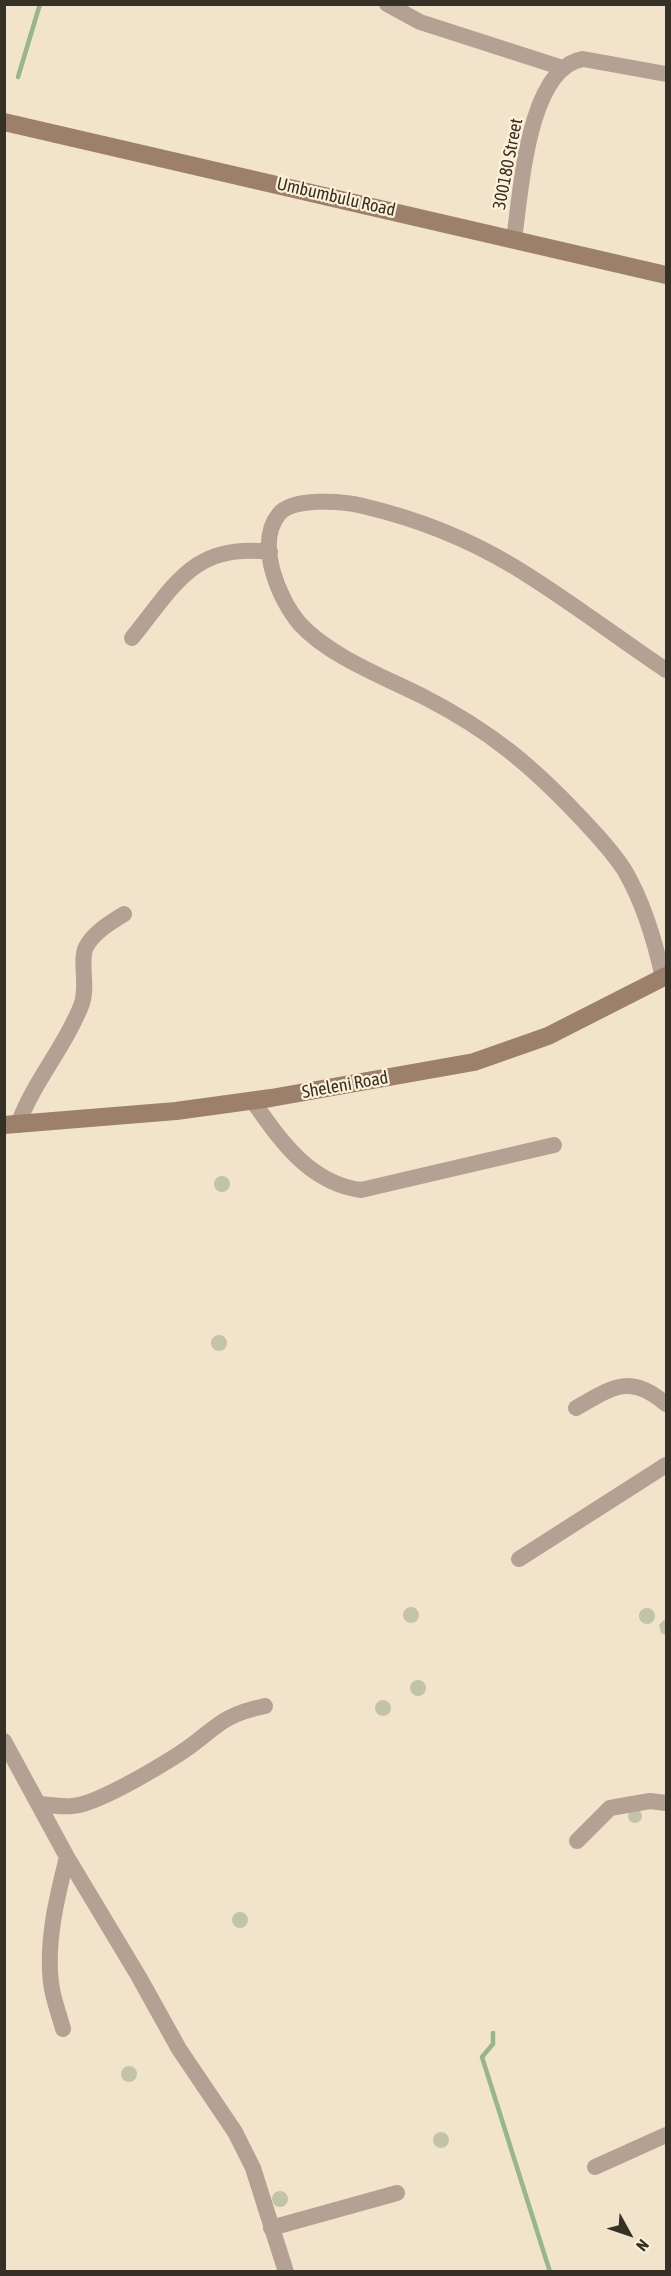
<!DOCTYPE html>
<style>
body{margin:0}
#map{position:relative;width:671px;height:2276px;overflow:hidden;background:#f1e4ca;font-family:"Asap Condensed",sans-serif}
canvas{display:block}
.frame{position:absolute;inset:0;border:6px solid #363127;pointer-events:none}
.north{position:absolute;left:599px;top:2204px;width:60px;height:60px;-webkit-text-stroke:4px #fef1d7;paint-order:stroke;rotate:130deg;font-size:16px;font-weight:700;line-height:24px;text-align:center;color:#363127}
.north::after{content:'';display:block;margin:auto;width:21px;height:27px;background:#363127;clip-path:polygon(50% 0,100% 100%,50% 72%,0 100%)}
</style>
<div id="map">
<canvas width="671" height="2276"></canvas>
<div class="frame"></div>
<div class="north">N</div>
</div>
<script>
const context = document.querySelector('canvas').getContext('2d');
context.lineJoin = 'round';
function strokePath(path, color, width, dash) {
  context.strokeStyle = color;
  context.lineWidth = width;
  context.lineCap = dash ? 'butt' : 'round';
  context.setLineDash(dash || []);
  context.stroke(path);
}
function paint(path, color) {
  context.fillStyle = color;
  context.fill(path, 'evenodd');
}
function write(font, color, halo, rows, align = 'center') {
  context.font = font + ' "Asap Condensed",sans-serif';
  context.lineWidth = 4.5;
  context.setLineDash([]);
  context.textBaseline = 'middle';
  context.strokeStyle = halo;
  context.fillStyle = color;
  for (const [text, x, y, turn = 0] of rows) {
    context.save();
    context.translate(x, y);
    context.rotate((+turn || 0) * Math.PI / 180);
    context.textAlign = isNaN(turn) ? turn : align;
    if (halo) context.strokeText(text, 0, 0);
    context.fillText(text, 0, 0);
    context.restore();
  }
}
strokePath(new Path2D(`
 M18,77L40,4
 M493,2033V2044L482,2057L550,2272`), '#96b68c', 4.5);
paint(new Path2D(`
 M214 1184a8 8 0 1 1 16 0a8 8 0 1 1-16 0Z
 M211 1343a8 8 0 1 1 16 0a8 8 0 1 1-16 0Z
 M403 1615a8 8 0 1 1 16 0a8 8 0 1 1-16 0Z
 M639 1616a8 8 0 1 1 16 0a8 8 0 1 1-16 0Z
 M666,1618V1635L661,1633L659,1625Z
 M410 1688a8 8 0 1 1 16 0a8 8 0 1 1-16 0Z
 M375 1708a8 8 0 1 1 16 0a8 8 0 1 1-16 0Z
 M628 1816a7 7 0 1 1 14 0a7 7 0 1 1-14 0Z
 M232 1920a8 8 0 1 1 16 0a8 8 0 1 1-16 0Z
 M121 2074a8 8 0 1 1 16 0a8 8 0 1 1-16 0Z
 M433 2140a8 8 0 1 1 16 0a8 8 0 1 1-16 0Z
 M272 2199a8 8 0 1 1 16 0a8 8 0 1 1-16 0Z`), '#c2c4a9');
strokePath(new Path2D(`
 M387,4L420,22L563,68
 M514,239C521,194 527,68 583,59L666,74
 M132,638C175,585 194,542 270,552
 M663,978C655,941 644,904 625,871C613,852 596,834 580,817C531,765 490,731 426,698C387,678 330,657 300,624C279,600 255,543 279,514C293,497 344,501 363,506C414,518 468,539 513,566C566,598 615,636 666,670
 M252,1100C280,1140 309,1183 361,1190L554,1145
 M18,1125C33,1082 64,1049 81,1006C89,987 79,961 86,947C94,932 110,923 124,914
 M576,1408C613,1387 630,1373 666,1404
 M519,1559L666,1465
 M4,1741L67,1857L139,1977L179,2049L235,2132L253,2168L286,2272
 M40,1804C50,1805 62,1807 72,1806C96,1805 157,1768 179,1754C216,1730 217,1716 265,1706
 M577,1841L610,1808L650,1801L666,1803
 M63,2029C59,2014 53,1999 51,1983C46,1941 57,1897 67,1857
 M595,2167L666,2135
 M271,2228L397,2193`), '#b4a193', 16);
strokePath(new Path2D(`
 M4,122L666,275
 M4,1125L176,1111L271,1098L474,1062L548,1036L666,976`), '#9c806b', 18);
write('18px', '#363127', '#fef1d7', [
 ["300180 Street",508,164,-79],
 ["Umbumbulu Road",336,197,13],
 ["Sheleni Road",345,1085,-10]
]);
</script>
